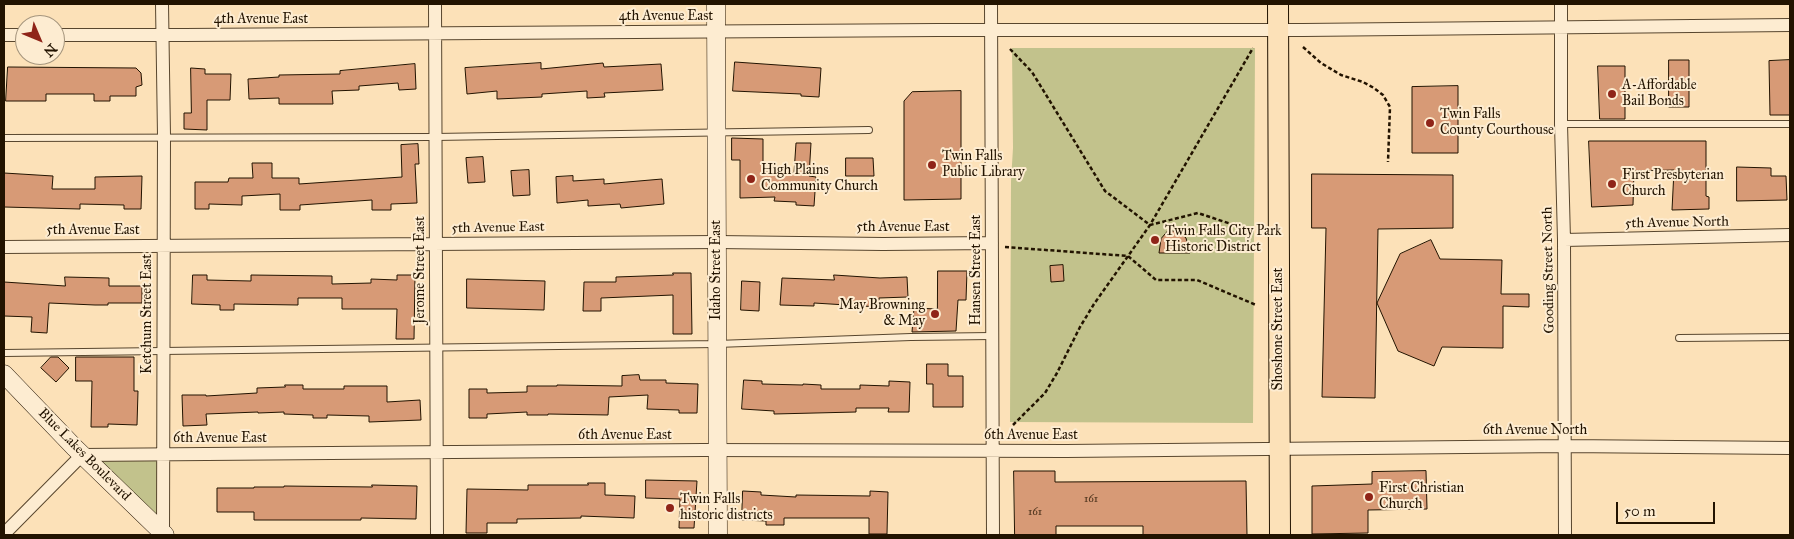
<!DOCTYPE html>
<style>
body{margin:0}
#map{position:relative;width:1794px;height:539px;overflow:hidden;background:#fce1b8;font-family:"IM FELL Great Primer",serif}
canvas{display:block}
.frame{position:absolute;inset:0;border:5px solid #221300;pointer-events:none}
.north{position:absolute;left:15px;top:15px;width:50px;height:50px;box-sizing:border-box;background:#fdecd1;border:1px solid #a5957d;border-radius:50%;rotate:135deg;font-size:14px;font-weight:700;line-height:20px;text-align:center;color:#221300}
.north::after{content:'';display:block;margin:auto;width:18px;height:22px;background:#8f2418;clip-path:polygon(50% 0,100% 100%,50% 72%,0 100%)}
.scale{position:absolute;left:1616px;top:502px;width:99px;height:22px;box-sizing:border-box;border:2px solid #221300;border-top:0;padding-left:6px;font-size:15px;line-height:18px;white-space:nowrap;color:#221300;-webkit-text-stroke:4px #fdecd1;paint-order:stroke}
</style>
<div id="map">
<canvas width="1794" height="539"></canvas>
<div class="frame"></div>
<div class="north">N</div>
<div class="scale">50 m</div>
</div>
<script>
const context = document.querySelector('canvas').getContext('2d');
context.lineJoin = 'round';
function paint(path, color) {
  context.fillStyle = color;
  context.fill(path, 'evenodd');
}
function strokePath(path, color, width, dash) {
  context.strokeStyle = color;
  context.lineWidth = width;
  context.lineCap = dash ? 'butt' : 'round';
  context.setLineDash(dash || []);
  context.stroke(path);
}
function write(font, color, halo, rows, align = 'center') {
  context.font = font + ' "IM FELL Great Primer",serif';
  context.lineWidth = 4;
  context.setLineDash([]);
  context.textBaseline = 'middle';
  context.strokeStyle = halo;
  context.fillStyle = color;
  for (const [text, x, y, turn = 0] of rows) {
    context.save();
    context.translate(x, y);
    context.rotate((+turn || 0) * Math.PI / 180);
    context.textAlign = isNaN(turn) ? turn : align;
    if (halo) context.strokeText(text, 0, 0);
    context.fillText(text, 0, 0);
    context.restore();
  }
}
paint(new Path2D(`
 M1012,48H1255L1253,423L1010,422L1011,181L1013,148Z
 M163,454V533L82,455Z`), '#c2c28c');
const building = new Path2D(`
 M1669,60H1689V107H1669Z
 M1790,60V115H1770L1769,61Z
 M735,62L821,68L819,97L801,96V94L733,91Z
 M541,63V69L603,63L604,67L661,64L663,90L604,93L605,97L587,98V91L542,94V97L497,99V91L467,94L465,68Z
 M415,64L416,89L399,90L398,83L359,86V90L332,91L333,104H279V98L249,99L248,79L279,77V75L340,74V71Z
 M1598,66H1625V119H1600Z
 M8,67L136,68L141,73L142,85L136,87V96H110V101H94V94H46V101H6Z
 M191,68L205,69V74H231L230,100H207V130L184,129V113H191Z
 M1458,86V153H1412V87Z
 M961,91V199L904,200V101L912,92Z
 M732,138L763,139V172L794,173L796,143H811L809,176L816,177L814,206L796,205V202L774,201L775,197L740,198V160H732Z
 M1589,141H1706V196L1709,197V209L1672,210L1674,170L1634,171L1633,205L1592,207Z
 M418,144L419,164H415L417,203L391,204V210H372V200L300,205V210H280V194L242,196V205L209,204V209H195V182H228L229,178H253L252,163H272V178H299V184L402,177L401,145Z
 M483,157L485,182L468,183L466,158Z
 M846,158H873L874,176H846Z
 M1737,167L1771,168V176H1786L1787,200L1737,201Z
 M529,170L530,195L513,196L511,171Z
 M4,173L53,176L52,189H95V177L142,176L141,209H124V205L80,204V209L4,207Z
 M1312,174L1453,175V228L1378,229L1375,398L1322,397L1326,228H1312Z
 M573,176V181L604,179V184L662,179L664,204L621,208L620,204L588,206V200L557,203L556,177Z
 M1168,231H1178L1186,238L1190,253H1159L1161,239Z
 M1431,240L1440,259L1502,260L1501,294H1529V307L1503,306V348L1442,347L1434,366L1398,351L1377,303L1400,254Z
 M1063,265L1064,281L1051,282L1050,266Z
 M938,271H967L966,300H958L956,331L912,332L914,308L937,309Z
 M673,273H691L692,334H673V295L601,298V311H583L584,282H616V277L673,275Z
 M193,275H207V280L251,281V275L332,276V284L371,283V279L397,280V275H415L414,339H396L397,309H342V298H298V305L234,304V310H220V305L192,304Z
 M834,275L880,278L907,277L908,297L879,298V307L814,303V306L780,305L782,278L834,280Z
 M65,277L109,278V286H142V303H108V305H95L49,303L47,333L31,332L32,317L4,316V282L65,286Z
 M467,279L545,281L544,310L467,308Z
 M742,281L760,282L759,311L741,310Z
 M51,357H58L69,368L56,382L41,368Z
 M76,357H134V391H138L137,425L108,424V427H91L92,381H76Z
 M927,364H948V376H963V407H933V384H927Z
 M639,375L640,380H666V383L698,384L697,413H679V410L647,409L648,395L609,397L608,415L548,414V415H527V412L487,414V418H469V389H487V393L527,392V386H557V385L622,386V376Z
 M744,380L762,381V384L803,385V384L821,385V389H860V385L889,386V381L910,382L909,412H888L889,408H856V412L774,414V411L742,409Z
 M285,385H303V389H344V386H387V402L420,400L421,420L369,422V416L327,415V418H313V415L284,414V412L258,413V412L206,414L207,425L183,426L182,395H206V396L257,393V388L285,387Z
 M1014,471H1055V482L1246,481L1247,535H1143V526H1056V535H1015Z
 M1426,471L1427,509L1368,510V533L1312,534V486L1372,484V472Z
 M646,480L697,481L694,528H679L680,499L646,498Z
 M588,483H605V495L635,496L634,518L581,516V518L517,519V523H487V533H466L467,489L528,490V485H588Z
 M372,485L417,486L416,519L361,518V520H254V512H217V488H254V487H284V486L372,487Z
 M743,491L761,492V495L796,497V495L870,496V491L888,492L887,534H869V518H784V525H766V521L742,520Z`);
paint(building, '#d79a76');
strokePath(building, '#221300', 1);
const lane = new Path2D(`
 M1561,124H1790
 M4,138L435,137L869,130
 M1679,338L1790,337
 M4,353L717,344L911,337L992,336`);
const street = new Path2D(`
 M435,4L437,535
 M991,4L993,535
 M1561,4V124L1564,240L1565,535
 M4,35H25
 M55,35H184L937,30H1303L1790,25
 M1564,240L1790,235
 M4,247L717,242L883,244L992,243
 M4,534L82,455L703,450L1066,451L1565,446L1790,448
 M161,535L163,533L164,136L162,4`);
const secondary = new Path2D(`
 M716,4L718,535
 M4,374L74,447L165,535`);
const primary = new Path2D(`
 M1278,4L1280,535`);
strokePath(lane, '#58462e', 8);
strokePath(street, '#58462e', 14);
strokePath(secondary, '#221300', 19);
strokePath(primary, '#221300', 22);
strokePath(new Path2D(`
 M1303,47L1321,63L1341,75L1363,82L1374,88L1383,95L1390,107L1388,162
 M1010,49L1032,72L1105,191L1150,225L1198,213L1255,232
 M1005,247L1128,256L1156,280H1197L1256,305
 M1013,425L1045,393L1057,373L1080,327L1094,304L1150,225L1253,48`), '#221300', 2.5, [4, 2.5]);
strokePath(lane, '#fdecd1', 6);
strokePath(street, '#fdecd1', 12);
strokePath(secondary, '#fdecd1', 18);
strokePath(primary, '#fce1b8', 20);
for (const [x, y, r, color] of [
 [1612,94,5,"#8f2418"],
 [1430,123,5,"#8f2418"],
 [932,165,5,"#8f2418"],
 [751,179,5,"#8f2418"],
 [1612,184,5,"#8f2418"],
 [1155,240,5,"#8f2418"],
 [935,314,5,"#8f2418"],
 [1369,497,5,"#8f2418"],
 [670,508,5,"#8f2418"]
]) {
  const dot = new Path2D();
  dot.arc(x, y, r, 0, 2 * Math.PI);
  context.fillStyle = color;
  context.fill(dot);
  strokePath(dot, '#fdecd1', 2);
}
write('11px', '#4f351e', null, [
 ["161",1091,499],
 ["161",1035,512]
]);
write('14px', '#221300', '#fdecd1', [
 ["4th Avenue East",666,17],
 ["4th Avenue East",261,20],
 ["5th Avenue North",1677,223,-1],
 ["5th Avenue East",498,228,-1],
 ["5th Avenue East",903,228],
 ["5th Avenue East",93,231],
 ["Jerome Street East",421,270,-90],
 ["Idaho Street East",717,270,-90],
 ["Hansen Street East",977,270,-90],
 ["Gooding Street North",1549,270,-91],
 ["Ketchum Street East",148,314,-90],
 ["Shoshone Street East",1279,329,-90],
 ["6th Avenue North",1535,431],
 ["6th Avenue East",625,436],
 ["6th Avenue East",1031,436],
 ["6th Avenue East",220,439],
 ["Blue Lakes Boulevard",84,455,45]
]);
write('14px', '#221300', '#fdecd1', [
 ["A-Affordable",1622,86],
 ["Bail Bonds",1622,102],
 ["Twin Falls",1440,115],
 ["County Courthouse",1440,131],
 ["Twin Falls",942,157],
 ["Public Library",942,173],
 ["High Plains",761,171],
 ["Community Church",761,187],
 ["First Presbyterian",1622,176],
 ["Church",1622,192],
 ["Twin Falls City Park",1165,232],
 ["Historic District",1165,248],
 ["May Browning",925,306,"right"],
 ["& May",925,322,"right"],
 ["First Christian",1379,489],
 ["Church",1379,505],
 ["Twin Falls",680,500],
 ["historic districts",680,516]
], 'left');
</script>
